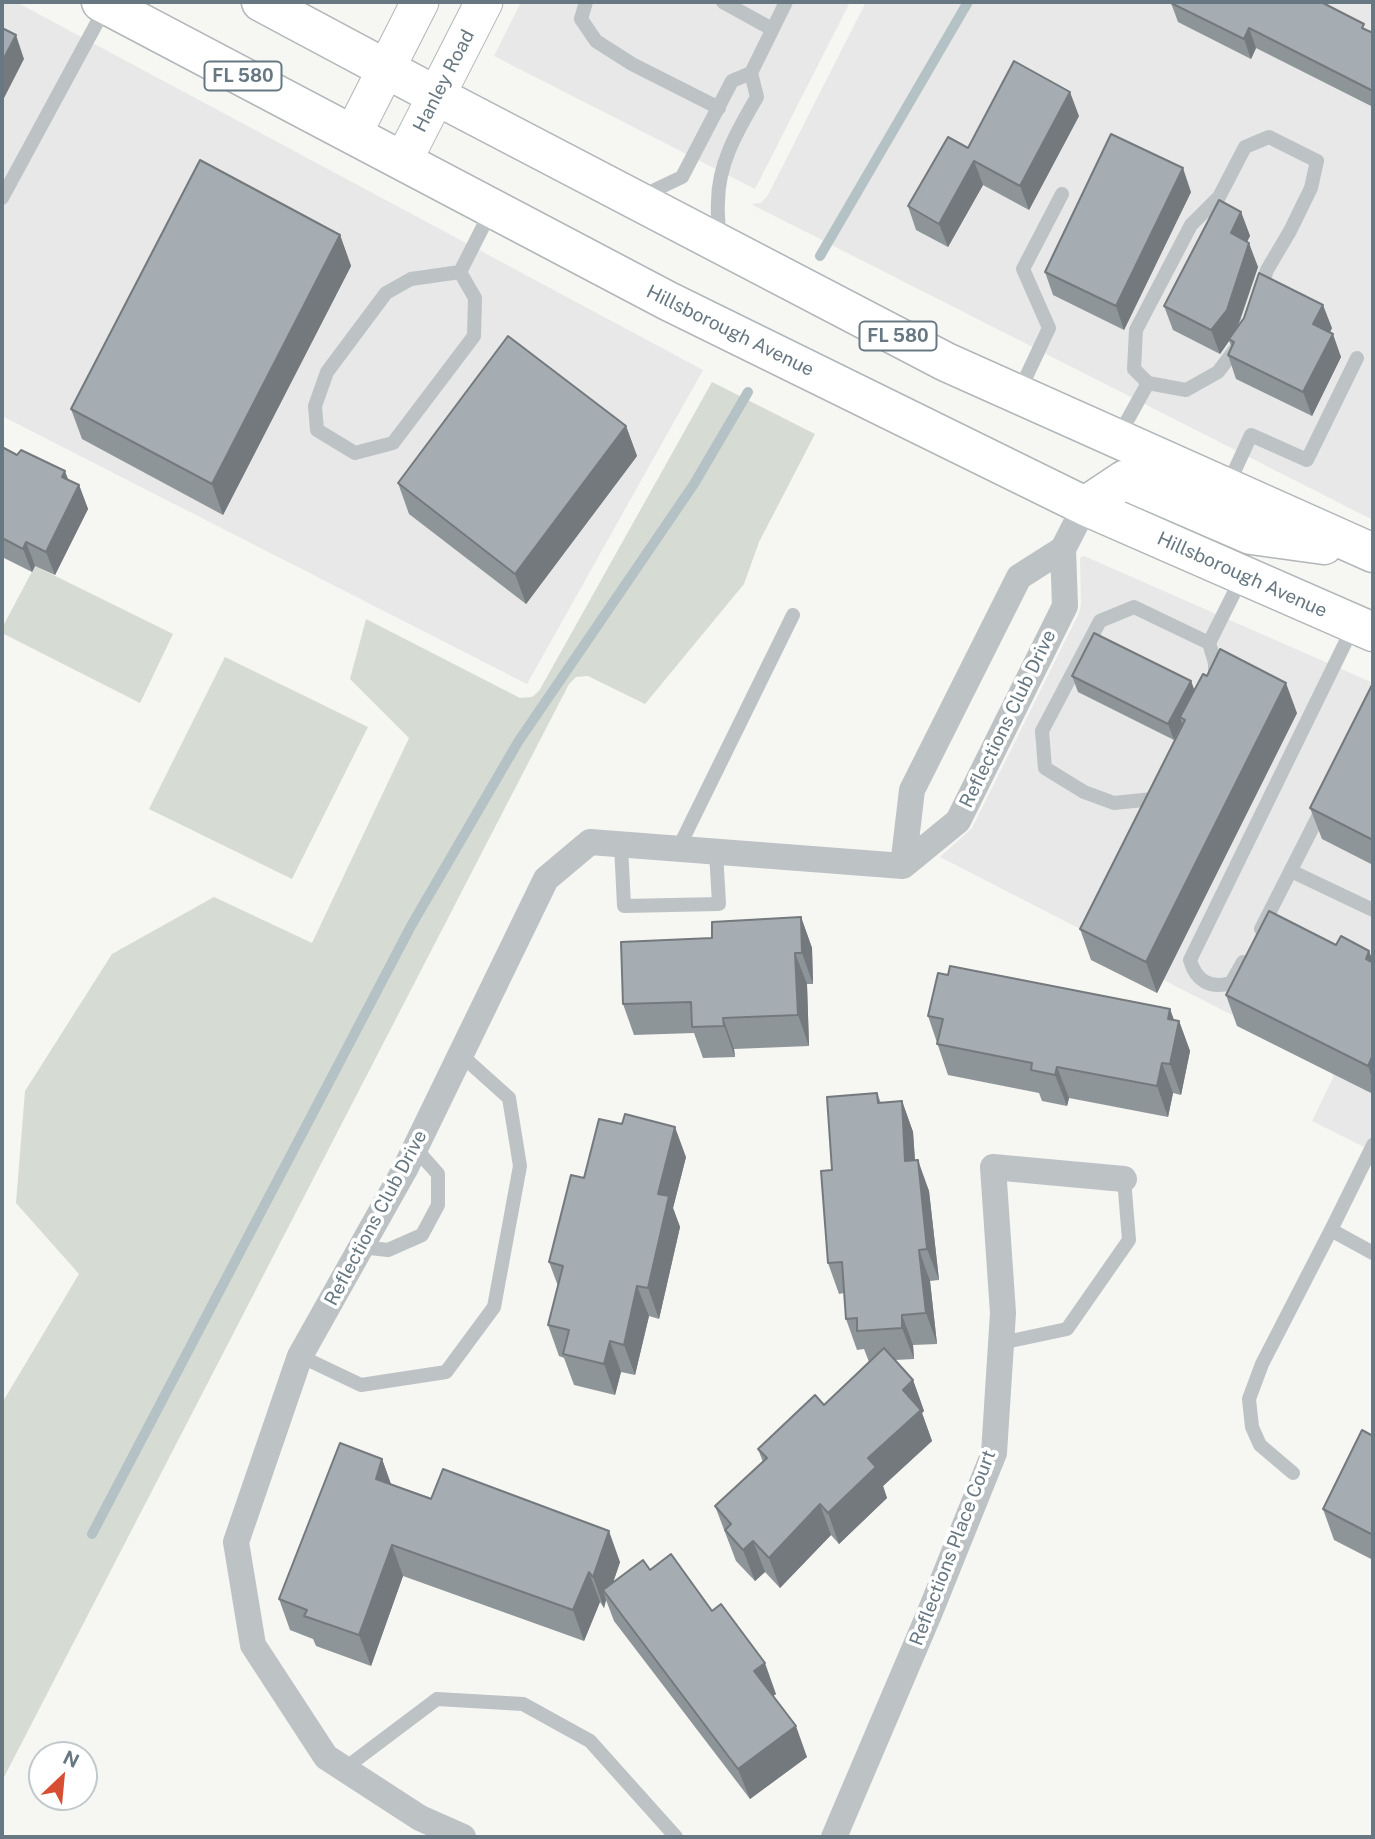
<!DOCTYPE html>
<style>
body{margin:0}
#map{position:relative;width:1375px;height:1839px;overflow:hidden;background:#f6f6f3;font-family:"Public Sans",sans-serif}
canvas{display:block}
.frame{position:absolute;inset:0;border:4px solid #677882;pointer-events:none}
.north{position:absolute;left:28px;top:1741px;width:70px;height:70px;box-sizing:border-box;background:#fff;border:2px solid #c2c9cd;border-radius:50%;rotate:26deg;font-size:19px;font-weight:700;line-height:28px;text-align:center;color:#677882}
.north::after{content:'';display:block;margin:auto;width:24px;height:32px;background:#d74e32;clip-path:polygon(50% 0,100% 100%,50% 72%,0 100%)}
</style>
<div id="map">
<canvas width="1375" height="1839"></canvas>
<div class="frame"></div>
<div class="north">N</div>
</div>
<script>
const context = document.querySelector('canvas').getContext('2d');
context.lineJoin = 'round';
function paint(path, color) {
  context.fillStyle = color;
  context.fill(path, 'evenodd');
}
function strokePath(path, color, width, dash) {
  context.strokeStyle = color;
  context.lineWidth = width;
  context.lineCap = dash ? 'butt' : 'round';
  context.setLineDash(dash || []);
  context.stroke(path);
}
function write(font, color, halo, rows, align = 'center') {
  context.font = font + ' "Public Sans",sans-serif';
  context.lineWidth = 7;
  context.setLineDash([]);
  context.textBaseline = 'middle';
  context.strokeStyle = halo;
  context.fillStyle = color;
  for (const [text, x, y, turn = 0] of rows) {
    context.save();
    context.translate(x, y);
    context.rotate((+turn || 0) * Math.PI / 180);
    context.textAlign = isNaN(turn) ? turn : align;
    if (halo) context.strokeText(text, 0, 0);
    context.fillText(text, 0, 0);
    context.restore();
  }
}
paint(new Path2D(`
 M2,2H16L703,370L527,684L2,416Z
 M521,2H850L755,189L494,56Z
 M866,2H1373V520L751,204L761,203L768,195Z
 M1084,556L1373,683V1142L1370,1150L1312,1121L1333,1078L1332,1069L1326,1063L1103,949L1096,937L940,857L972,828L1079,613L1081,604L1080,558Z`), '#e7e8e7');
paint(new Path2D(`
 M712,382L815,434L759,542L744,584L645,704L588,676L576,677L569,684L2,1781V1403L79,1274L16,1203L25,1091L112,954L214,897L312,943L409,738L350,679L366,619L520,698L532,697L539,691Z
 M35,566L173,634L140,703L2,633V628Z
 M225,657L368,727L292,879L149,809Z`), '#d6dbd3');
strokePath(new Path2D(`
 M820,256L968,2
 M92,1534L411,926L518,742L694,484L748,392`), '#b5c2c5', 10);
const secondary = new Path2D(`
 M353,134L420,2
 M403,161L484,2`);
const primary = new Path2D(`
 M101,2L668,301L1085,506L1373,632
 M261,2L435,95L946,362L1373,553
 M1085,506L1124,480L1251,535L1324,545`);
strokePath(secondary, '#b0b6ba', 39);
strokePath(primary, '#b1b6b9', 41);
strokePath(new Path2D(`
 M586,2L581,19L596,41L632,64L719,108
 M723,2L772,29
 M1269,137L1317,161L1311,188L1290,231L1267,270L1244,338L1218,372L1186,390L1148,383L1134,369L1136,330L1191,225L1219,197L1245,147Z
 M640,197L682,177L732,81L751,73L786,2
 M2,198L106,6
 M720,240C719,228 717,215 718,202C718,163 738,130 757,97L751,73
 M460,272L475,298L474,336L393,443L355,453L317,430L315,406L327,372L386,293L411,279Z
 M460,272L492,209
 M1019,392L1049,328L1023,269L1062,194
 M1118,437L1148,383
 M1227,487L1251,435L1307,460L1357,358
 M1215,680V663L1209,643L1242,577
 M1157,791L1153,799L1114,803L1084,792L1045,768L1042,731L1100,621L1134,607L1209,643
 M621,845L624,906L719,904L716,852
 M679,847L793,615
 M1291,871L1373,910
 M1261,929L1323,807
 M1243,962L1231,983C1210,989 1196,981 1190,960L1354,625
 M1331,1230L1373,1145
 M361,1247L388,1250L422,1235L438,1205V1174L415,1148
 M1001,1343L1067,1329L1129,1240L1124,1179
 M300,1356L361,1385L446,1372L494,1307L520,1166L509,1098L460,1054
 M1293,1473L1260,1445L1252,1427L1249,1399L1262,1364L1331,1230L1373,1253
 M344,1769L437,1699L523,1704L590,1741L676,1837`), '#bdc2c5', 14);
strokePath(new Path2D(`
 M903,866L912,790L1019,577L1063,549
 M463,1837L420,1818L326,1757L253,1645L236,1542L300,1356L405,1169L546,879L590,842L903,866L958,821L1065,606L1063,549L1085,506
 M834,1837L930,1612L994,1453L1003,1313L993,1167L1124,1179`), '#bdc2c5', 26);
strokePath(secondary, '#fff', 37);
strokePath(primary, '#fff', 38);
paint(new Path2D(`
 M1171,3L1366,30L1373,33V107L1256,48L1251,59L1178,22Z
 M1079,116L1029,210L983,185L948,247L916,230L908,206L968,148Z
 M1191,192L1124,330L1053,295L1045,272Z
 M1241,212L1250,236L1247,242L1258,267L1238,327L1332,328L1330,332L1341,357L1312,416L1236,379L1228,355L1232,347L1229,341L1220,354L1173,330L1164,306Z
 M340,235L351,266L223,515L82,439L71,409Z
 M626,426L637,456L526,604L409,514L398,483Z
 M2,447L79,485L88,509L55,575L35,566L32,572L2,557Z
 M1072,676L1191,681L1194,690L1297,713L1157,993L1091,960L1080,929L1183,725L1182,724L1174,740L1078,692Z
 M1373,683V865L1322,839L1310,808Z
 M801,917L812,948L813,984H807L809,1046L734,1049L735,1057L703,1058L694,1033L634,1035L623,1004L712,938Z
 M1336,945L1369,951L1373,962V1094L1237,1026L1226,995Z
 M1170,1009L1174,1020L1179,1021L1190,1051L1181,1095L1173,1093L1168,1117L1069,1098L1067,1106L1042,1101L1039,1093L948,1075L928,1016Z
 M877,1093L881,1103L902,1101L913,1132L915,1160L929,1191L939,1280L930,1281L937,1344L913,1345L914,1359L895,1360L913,1380L924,1411L922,1413L932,1441L883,1486L887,1498L839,1544L831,1535L780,1588L765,1572L755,1581L736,1561L715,1506L763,1462L758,1449L824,1405L869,1362L864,1349L857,1350L846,1319L844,1293L839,1294L828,1263L832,1170Z
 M686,1157L673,1208L680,1227L659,1319L649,1316L635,1375L621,1372L615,1395L574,1385L564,1358L559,1356L548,1325L558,1286L549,1262L584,1178Z
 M1373,1436V1560L1334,1540L1323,1509Z
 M382,1459L391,1484L620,1562L613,1583L650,1570L712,1611L776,1694L773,1696L807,1757L750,1799L614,1621L606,1600L604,1608L600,1602L584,1641L403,1576L371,1666L316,1646L313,1639L290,1630L279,1599Z`), '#8e9599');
paint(new Path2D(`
 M1249,28L1256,48L1251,59L1244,39Z
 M16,35L24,59L2,102V62Z
 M1070,92L1079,116L1029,210L1020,186Z
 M974,161L983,185L948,247L939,224Z
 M1183,168L1191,192L1124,330L1116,306Z
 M1241,212L1250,236L1239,256L1231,233Z
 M340,235L351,266L223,515L212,484Z
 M1249,243L1258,267L1235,333L1229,339V341L1220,354L1211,330Z
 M1323,305L1332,328L1322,348L1313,324Z
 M1333,334L1341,357L1312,416L1303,392Z
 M626,426L637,456L526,604L515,574Z
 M65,471L74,495L62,477Z
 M79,485L88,509L55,575L46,552Z
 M26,542L35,566L32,572L23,549Z
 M1191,681L1197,697L1180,717L1182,724L1174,740L1168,724Z
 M1286,683L1297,713L1157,993L1146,962Z
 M801,917L812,948L813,984L802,953Z
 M1369,951L1373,962V980L1366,959Z
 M795,953L807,984L809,1046L798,1015Z
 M1170,1009L1177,1029L1179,1021L1190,1051L1181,1095L1170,1064L1168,1019Z
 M723,1018L734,1049L735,1057L724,1026Z
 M1373,1055V1081L1368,1066Z
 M1162,1063L1173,1093L1168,1117L1157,1086Z
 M1057,1067L1069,1098L1067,1106L1055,1075Z
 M902,1101L913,1132L917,1192L905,1161Z
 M675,1127L686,1157L673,1208L680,1227L659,1319L648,1288L658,1194Z
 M918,1160L929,1191L939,1280L927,1249Z
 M919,1250L930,1281L937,1344L926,1313Z
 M637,1286L649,1316L635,1375L624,1345Z
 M902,1315L913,1345L914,1359L902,1328Z
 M610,1341L621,1372L615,1395L604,1364Z
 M913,1380L924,1411L922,1413L932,1441L883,1486L887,1498L839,1544L828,1513L868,1458L903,1390Z
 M382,1459L393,1490L376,1479Z
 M820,1504L831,1535L780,1588L769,1558Z
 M609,1531L620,1562L608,1597L603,1590L606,1600L604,1608L593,1577Z
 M753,1541L765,1572L755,1581L743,1550Z
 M392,1545L403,1576L371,1666L359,1635Z
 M589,1572L600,1602L584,1641L573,1610Z
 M765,1663L776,1694L765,1702L754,1671Z
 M796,1726L807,1757L750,1799L738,1769Z`), '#74797d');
const building = new Path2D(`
 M1172,2H1321L1364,24L1362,28L1373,33V91L1249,28L1244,39L1171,3Z
 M2,28L16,35L2,62Z
 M1014,61L1070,92L1020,186L974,161L939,224L908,206L948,137L968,148Z
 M1111,134L1183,168L1116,306L1045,272Z
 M200,160L340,235L212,484L71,409Z
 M1219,200L1241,212L1231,233L1249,243L1227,310L1211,330L1164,306Z
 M1259,273L1323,305L1313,324L1333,334L1303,392L1228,355L1234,342L1229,339L1244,318Z
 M508,336L626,426L515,574L398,483Z
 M2,447L17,455L21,450L65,471L62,477L79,485L46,552L26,542L23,549L2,538Z
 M1094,633L1191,681L1168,724L1072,676Z
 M1220,649L1286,683L1146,962L1080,929L1185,720L1180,717L1203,674L1207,676Z
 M1373,683V840L1310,808Z
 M1269,911L1336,945L1341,936L1369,951L1366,959L1373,963V1055L1368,1066L1226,995Z
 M801,917L802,953H795L798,1015L723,1018L724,1026L692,1027L691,1002L623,1004L621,942L712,938V922Z
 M950,966L1170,1009L1168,1019L1179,1021L1170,1064L1162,1063L1157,1086L1057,1067L1055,1075L1031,1070L1032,1063L937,1044L943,1019L928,1016L938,973L948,975Z
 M877,1093L878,1103L902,1101L905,1161L918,1160L927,1249L919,1250L926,1313L902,1315V1328L857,1331V1318L846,1319L842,1262L828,1263L821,1171L832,1170L827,1097Z
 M625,1114L675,1127L658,1194L669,1196L648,1288L637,1286L624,1345L610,1341L604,1364L563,1354L569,1330L548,1325L563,1266L549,1262L571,1175L584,1178L599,1119L622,1124Z
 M884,1348L913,1380L903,1390L921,1410L868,1458L876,1467L828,1513L820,1504L769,1558L753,1541L743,1550L725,1530L731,1524L715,1506L767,1458L758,1449L815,1395L824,1405Z
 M1362,1430L1373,1436V1535L1323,1509Z
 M340,1443L382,1459L376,1479L431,1499L443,1469L609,1531L593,1577L589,1572L573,1610L392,1545L359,1635L304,1616L307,1610L279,1599Z
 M671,1554L712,1611L721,1604L765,1663L754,1671L796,1726L738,1769L603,1590L643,1560L650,1570Z`);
paint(building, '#a5adb2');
strokePath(building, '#74797d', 2);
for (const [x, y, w] of [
 [243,76,77],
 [898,336,77]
]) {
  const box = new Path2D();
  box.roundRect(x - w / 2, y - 14.5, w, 29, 5);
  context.fillStyle = '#fff';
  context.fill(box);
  strokePath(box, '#677882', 2);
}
write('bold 18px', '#677882', null, [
 ["FL 580",243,76],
 ["FL 580",898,336]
]);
write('19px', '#677882', '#fff', [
 ["Hanley Road",444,81,-63],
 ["Hillsborough Avenue",730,331,26],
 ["Hillsborough Avenue",1242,575,24],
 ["Reflections Club Drive",1008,719,-64],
 ["Reflections Club Drive",376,1218,-62],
 ["Reflections Place Court",953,1548,-69]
]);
</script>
